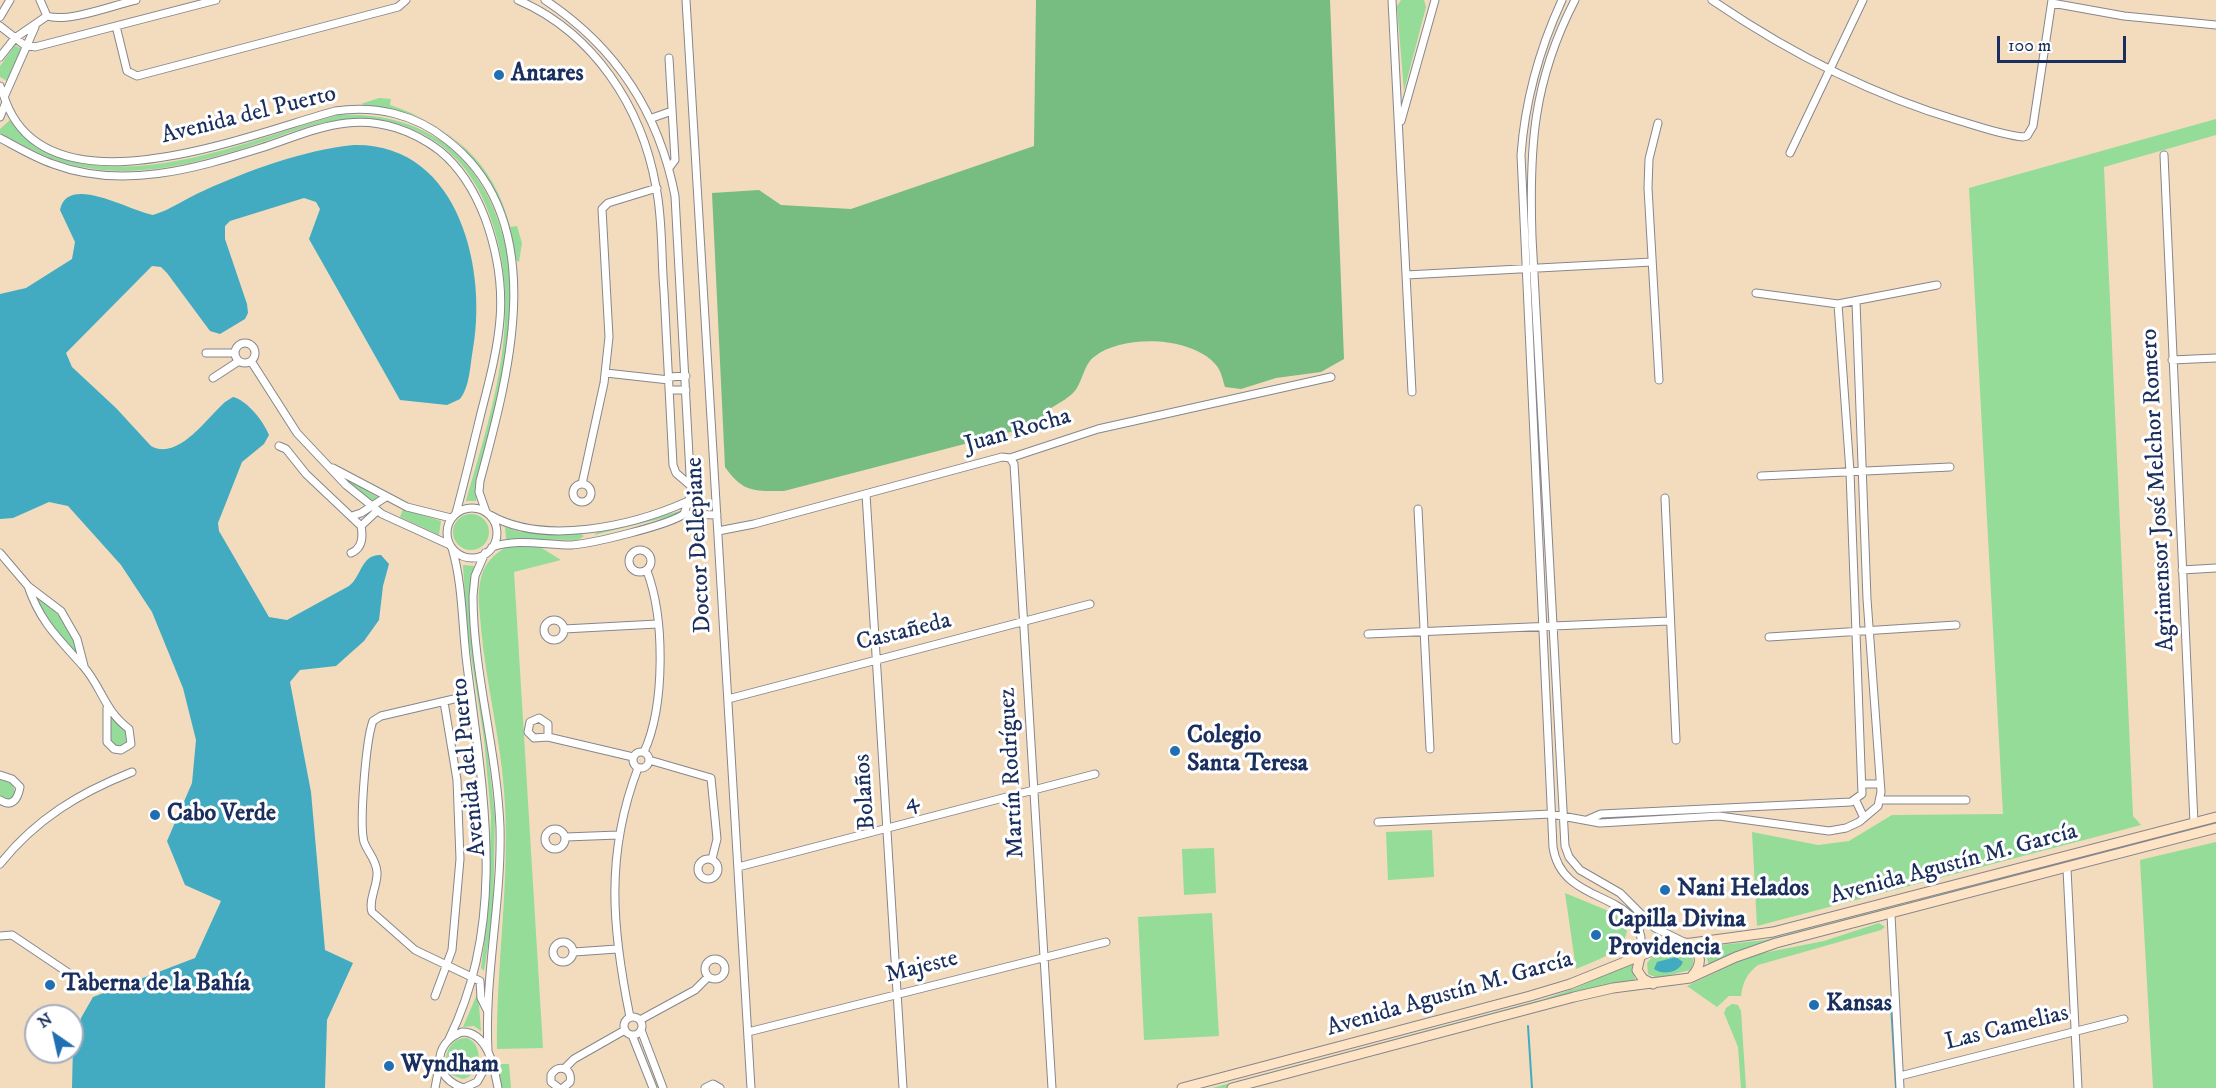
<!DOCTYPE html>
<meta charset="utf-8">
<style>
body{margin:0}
#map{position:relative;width:2216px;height:1088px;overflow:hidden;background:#f2dcbd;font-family:"IM FELL DW Pica",serif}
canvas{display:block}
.north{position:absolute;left:24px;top:1004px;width:60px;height:60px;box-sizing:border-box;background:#fff;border:2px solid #a4acbf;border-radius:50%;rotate:326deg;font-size:16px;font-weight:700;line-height:24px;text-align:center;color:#1b2f5e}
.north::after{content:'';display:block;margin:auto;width:21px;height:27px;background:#1f6fb2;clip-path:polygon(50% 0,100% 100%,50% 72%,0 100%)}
.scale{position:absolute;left:1997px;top:36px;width:129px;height:27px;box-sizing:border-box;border:3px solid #1b2f5e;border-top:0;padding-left:8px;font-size:18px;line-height:21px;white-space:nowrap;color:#1b2f5e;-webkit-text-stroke:4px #fff;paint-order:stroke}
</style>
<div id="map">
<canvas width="2216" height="1088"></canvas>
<div class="north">N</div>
<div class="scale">100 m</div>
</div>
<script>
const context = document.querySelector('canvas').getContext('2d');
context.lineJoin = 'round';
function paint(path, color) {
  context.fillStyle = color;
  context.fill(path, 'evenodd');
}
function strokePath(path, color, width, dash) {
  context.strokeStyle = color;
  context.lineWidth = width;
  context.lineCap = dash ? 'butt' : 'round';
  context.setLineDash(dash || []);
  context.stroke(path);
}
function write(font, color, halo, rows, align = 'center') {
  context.font = font + ' "IM FELL DW Pica",serif';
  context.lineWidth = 6;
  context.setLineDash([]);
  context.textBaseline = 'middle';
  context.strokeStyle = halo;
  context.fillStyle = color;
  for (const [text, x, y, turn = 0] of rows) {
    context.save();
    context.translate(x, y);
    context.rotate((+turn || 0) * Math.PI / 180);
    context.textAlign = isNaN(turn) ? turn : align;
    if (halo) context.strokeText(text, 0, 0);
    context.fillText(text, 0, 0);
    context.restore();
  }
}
paint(new Path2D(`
 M1401,0H1424L1426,7L1404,91L1397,6Z
 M15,45L23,50L7,81L0,77V66Z
 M379,98L391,99L390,105C450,125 495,163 510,227L517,226L522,243L519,262L516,260C502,198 476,137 411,114C394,109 377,109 361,104Z
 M338,115C464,108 518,210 511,324C508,369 495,418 482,462C478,473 478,495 476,501H466C492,411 523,318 493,225C483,193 467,164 439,144C410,123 375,115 340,120C312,123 284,135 257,144C191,165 122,184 53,159C35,152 17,142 0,133V129L10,120C89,214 242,141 338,115Z
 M2216,119V135L2104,167L2133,816L2141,825L1757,926L1752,832L1818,845L1849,841L1892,815L2003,814L1969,188Z
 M346,479L349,480L379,498L371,502L344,480Z
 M403,509L441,521L439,535L400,517Z
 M680,511L672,516L594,535L597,532Z
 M453 532a18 18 0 1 1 36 0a18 18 0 1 1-36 0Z
 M505,527L520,532L580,533L584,536L578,540L506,539Z
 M509,546L540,547L561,560L514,572L543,1048L497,1049C496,963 511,877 504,790C500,736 486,683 481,628C480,614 477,597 480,583C483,564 493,554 509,546Z
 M463,565L474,566L470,598L495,816L493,914L484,971L481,968L488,913L491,816L484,739L467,630Z
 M38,597C52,608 81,633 76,652L47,621L36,598Z
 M114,718L129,733L130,742L120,749L111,743L110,720Z
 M0,779L12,784L16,794L9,801L0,798Z
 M2216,822V825L1709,965L1703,947L1765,940Z
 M1432,830L1434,877L1388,880L1386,832Z
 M2216,842V1088H2153L2140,860Z
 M1214,848L1216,893L1184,895L1182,849Z
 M1565,893L1616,914L1627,931C1624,953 1594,961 1576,969Z
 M1212,913L1219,1036L1144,1040L1138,917Z
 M1879,923L1885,927L1881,930L1758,965C1747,974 1743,981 1741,996H1729L1717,1007L1687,986L1753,955L1824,941Z
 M1681,951C1692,951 1697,961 1690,970L1658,978L1648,974L1647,963L1652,957Z
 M1628,965H1632L1635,979L1633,981L1225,1088H1212L1544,999L1576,988Z
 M478,992L481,1031L474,1026L463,1027Z
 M1732,1004L1738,1005L1741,1011L1746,1088H1741L1738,1047L1724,1013L1726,1008Z
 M467,1038C485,1045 481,1075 463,1079L449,1074C441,1059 449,1037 467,1038Z
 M499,1064H509L511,1088H501Z`), '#94dc97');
paint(new Path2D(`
 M1036,0H1330L1344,359L1321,372L1276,378L1241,389L1225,387C1223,381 1221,370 1216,365C1192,336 1122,334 1094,357C1083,365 1083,383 1073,393C1067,399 1057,404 1050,409L1049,422L784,491C755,491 743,493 725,467L712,193L759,190L781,205L851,209L1034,146Z`), '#77bc80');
paint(new Path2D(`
 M354,145C460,143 489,272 472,355C470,368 469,388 460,399L447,405L400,400L309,239L320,209L316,202L304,198L230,221L225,226V239L247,304L248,313L245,319L220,334L210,331L167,273L161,267L152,266L66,353L72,367L116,408L151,446C178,461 206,419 225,402L233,397C247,400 264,422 269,435L264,444L242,462L218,523L219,531L269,617L287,620L349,586C362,576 361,554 381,555L389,564L383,586L379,620L364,641L336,666L300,670L290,682L311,792L325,950L353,963L327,1020L325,1088H72L73,1045L81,1018L93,997L195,958L221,901L185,885L167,841L192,783L196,740L183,688L152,612L121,565L68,506L49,502L13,518L0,519V294L26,288L72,259L75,242L60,210C67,173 130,211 153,215C170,210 187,198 203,191C249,170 304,150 354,145Z
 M1676,957L1683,962C1679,972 1664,976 1654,969L1657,962Z`), '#42abc2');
strokePath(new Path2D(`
 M1891,1004L1896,1088
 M1528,1026L1532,1088`), '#42abc2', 2);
const street = new Path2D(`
 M40,0L47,16
 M518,0C594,33 642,107 656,187C663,220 661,257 664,291C667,349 670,407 673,465L676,473L690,485
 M686,0L751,1088
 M1392,0L1412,392
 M1562,0C1539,50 1525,100 1521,155L1553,847C1562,910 1649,887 1641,953
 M1575,0C1533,81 1529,147 1532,237L1565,846L1569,857L1580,870L1620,893L1655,928L1686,943
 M1712,0C1788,52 1872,95 1960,121C1981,127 2002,135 2023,137L2027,136L2033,126L2052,0
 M2052,3L2124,16L2216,25
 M47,16C68,23 114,5 136,0
 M0,17L10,0
 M0,26L23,44L35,47L216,0
 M116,26L127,71L137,76L398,7L406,0
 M0,57L15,38L47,16
 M0,86L6,102L0,117
 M5,95L35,27
 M6,102C50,218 253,133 335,111C375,105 415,114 447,140C552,221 509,373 480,481L479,492L486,512
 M652,118L672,111
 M1401,121L1435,0
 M1658,123L1649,159L1648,188L1659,380
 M0,138C17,147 35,158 53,164C122,190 194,169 261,148C289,139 318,126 347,123C381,119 414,131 440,151C462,169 475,192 485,218C512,292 500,340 481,413C473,446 465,480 456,513
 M1790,153L1863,0
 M2164,155L2194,823
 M669,168L675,160L669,58
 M1406,275L1652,262
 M1756,293L1838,304L1937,285
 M235 353a10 10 0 1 1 20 0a10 10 0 1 1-20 0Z
 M206,353H235
 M2172,360L2216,358
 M251,361L297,433L346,485L382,514L450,545
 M606,373L669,380
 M669,377L686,376
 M213,378L239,361
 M669,390H686
 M279,446L286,449L306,474L361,526C363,536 363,548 351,553
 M1010,458L1014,464L1052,1088
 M333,468L407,507L451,518
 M1761,476L1950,467
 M573 493a9 9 0 1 1 18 0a9 9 0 1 1-18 0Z
 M582,484L604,383L609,337L602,209L608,203L657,188
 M866,494L903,1088
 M1665,498L1676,740
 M447 533a25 25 0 1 1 50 0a25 25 0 1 1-50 0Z
 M1418,509L1430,749
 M684,514L717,515
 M490,515C544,546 632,526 686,502
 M352,516L361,513L386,497
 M361,526L377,511
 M718,531L754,524L1002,457L1010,458L1098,429L1331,377
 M492,547C517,538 545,545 571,545C591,544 669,525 684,514L691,493L675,196C659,113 616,47 545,0
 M629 561a11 11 0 1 1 22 0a11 11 0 1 1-22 0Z
 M0,553L28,586L61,611L77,639L84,666
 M485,553L475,576L473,596C473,672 497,750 500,827C502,902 484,977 488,1051
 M2182,570L2216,568
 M28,586C40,622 59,639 83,666C102,687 103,709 129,729L131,744L121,750L114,749L107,742V708
 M544 630a10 10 0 1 1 20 0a10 10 0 1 1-20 0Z
 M564,629L657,624
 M1368,634L1669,621
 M1769,637L1956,625
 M471,695L381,716L373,721C366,739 359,824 364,842C368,853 376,859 377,872C378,885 368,900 372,912L415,950L480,981L481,998L487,1010
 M728,699L1090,604
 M539,718L548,724V737L534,738L528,732L530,722Z
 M548,737L633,757
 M633 760a8 8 0 1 1 16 0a8 8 0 1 1-16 0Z
 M644,752C665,706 665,619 647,571
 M649,760L711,778L717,839L712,859
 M0,775L12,779L20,787C18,799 12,808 0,800
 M1863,784H1880
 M1881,800H1966
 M1856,801L1864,818
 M1587,820L1601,814L1851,802L1862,794L1850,472L1838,304
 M1378,822L1551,814L1600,823L1719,816L1829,831L1846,828L1859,822L1878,806L1881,792L1867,599L1856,302
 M545 839a10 10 0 1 1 20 0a10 10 0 1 1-20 0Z
 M566,837L618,835
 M698 869a10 10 0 1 1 20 0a10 10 0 1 1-20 0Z
 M0,864C36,819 79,793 132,772
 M738,867L1095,774
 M2067,869L2078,1088
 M1891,915L1900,1088
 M0,936L12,935L70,974
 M553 952a10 10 0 1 1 20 0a10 10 0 1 1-20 0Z
 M574,952L617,949
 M705 969a10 10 0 1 1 20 0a10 10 0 1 1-20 0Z
 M435,996L452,950L460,859L457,780L444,702
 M624 1026a9 9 0 1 1 18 0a9 9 0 1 1-18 0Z
 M630,1017C612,929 605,854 638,768
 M640,1020L695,990L708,977
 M641,1030L663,1088
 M748,1032L1106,942
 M632,1035L653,1088
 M449,1039C508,920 483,792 467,665C462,627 463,585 452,548
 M490,1059L477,1082L464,1088C432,1079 432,1043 462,1032C488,1032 494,1067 498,1088
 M565,1068L574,1059L625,1030
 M1900,1076L2124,1019
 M435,1088L439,1067
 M559,1088L551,1082V1075C558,1063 573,1068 570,1082L563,1088
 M705,1088L713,1084L720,1088`);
const secondary = new Path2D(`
 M1686,943C1701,951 1704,963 1692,976
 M1641,953L1637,970L1643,979L1653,984
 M1182,1088L1530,996L1570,984L1662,947L1773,932L2216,817
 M1232,1088L1574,997L1613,988L1690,978L1736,957L1776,943L2216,828`);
strokePath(street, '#86868e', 9);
strokePath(secondary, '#86868e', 11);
strokePath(street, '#fff', 7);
strokePath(secondary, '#fee4c5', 9);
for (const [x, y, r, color] of [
 [499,75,6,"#1f6fb2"],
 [1175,751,6,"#1f6fb2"],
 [155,815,6,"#1f6fb2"],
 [1665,890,6,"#1f6fb2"],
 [1596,935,6,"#1f6fb2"],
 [50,985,6,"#1f6fb2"],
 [1814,1005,6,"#1f6fb2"],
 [389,1066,6,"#1f6fb2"]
]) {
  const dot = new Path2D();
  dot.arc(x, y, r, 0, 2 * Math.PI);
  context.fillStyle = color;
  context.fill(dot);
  strokePath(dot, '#fff', 2);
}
write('bold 24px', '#1b2f5e', '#fff', [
 ["Antares",511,75],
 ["Colegio",1187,737],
 ["Santa Teresa",1187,765],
 ["Cabo Verde",167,815],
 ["Nani Helados",1677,890],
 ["Capilla Divina",1608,921],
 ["Providencia",1608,949],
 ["Taberna de la Bahía",62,985],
 ["Kansas",1826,1005],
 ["Wyndham",401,1066]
], 'left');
write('24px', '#1b2f5e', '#fff', [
 ["Avenida del Puerto",249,116,-14],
 ["Juan Rocha",1018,432,-16],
 ["Agrimensor José Melchor Romero",2159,490,-93],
 ["Doctor Dellepiane",700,545,-93],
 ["Castañeda",904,633,-14],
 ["Avenida del Puerto",470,767,-96],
 ["Martín Rodríguez",1013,773,-93],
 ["Bolaños",866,792,-94],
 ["4",912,803,-15],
 ["Avenida Agustín M. García",1954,865,-15],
 ["Majeste",922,968,-14],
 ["Avenida Agustín M. García",1450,995,-16],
 ["Las Camelias",2007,1029,-14]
]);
</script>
